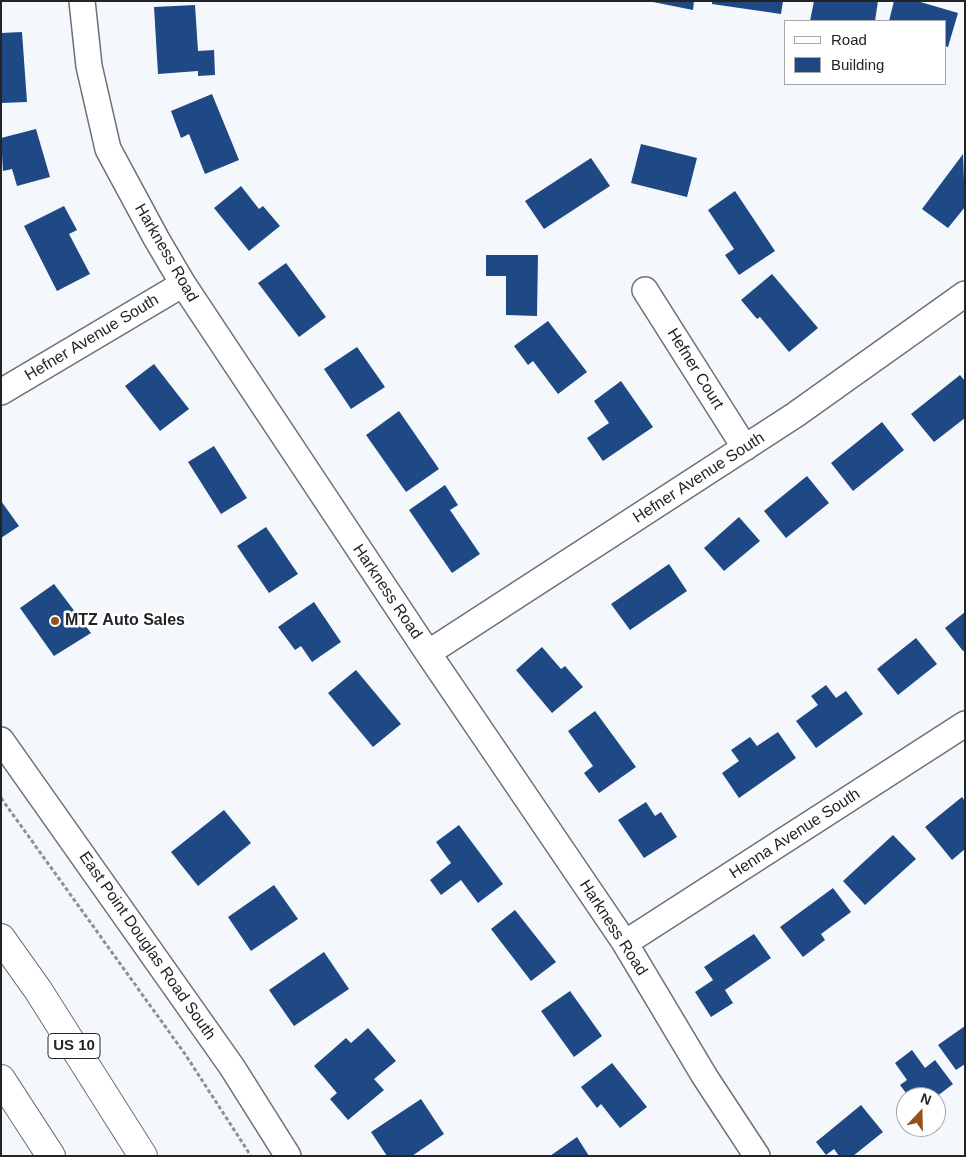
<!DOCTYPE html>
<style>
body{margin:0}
#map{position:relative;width:966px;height:1157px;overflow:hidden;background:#f4f8fd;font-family:Arial,sans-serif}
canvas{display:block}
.frame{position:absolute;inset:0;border:2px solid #232426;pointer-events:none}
.legend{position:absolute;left:784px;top:20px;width:162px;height:65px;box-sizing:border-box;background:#fff;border:1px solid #a7a7a8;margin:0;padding:6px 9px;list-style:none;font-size:15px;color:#232426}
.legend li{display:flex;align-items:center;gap:10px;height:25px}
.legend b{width:25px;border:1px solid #a7a7a8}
.north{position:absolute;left:896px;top:1087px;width:50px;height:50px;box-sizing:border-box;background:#fff;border:1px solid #a7a7a8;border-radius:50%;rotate:21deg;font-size:14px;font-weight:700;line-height:20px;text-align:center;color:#232426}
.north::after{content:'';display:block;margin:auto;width:18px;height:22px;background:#93511e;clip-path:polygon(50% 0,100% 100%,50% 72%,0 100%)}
</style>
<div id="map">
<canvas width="966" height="1157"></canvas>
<div class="frame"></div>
<ul class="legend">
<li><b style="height:6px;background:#fff"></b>Road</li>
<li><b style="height:14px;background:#1e4984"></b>Building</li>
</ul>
<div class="north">N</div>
</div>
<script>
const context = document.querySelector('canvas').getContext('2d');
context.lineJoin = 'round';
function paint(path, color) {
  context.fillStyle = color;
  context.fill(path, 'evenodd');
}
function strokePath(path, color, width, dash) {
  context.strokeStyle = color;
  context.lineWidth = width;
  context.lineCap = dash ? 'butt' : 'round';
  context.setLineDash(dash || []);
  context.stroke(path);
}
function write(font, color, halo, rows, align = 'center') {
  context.font = font + ' Arial,sans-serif';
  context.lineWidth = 5;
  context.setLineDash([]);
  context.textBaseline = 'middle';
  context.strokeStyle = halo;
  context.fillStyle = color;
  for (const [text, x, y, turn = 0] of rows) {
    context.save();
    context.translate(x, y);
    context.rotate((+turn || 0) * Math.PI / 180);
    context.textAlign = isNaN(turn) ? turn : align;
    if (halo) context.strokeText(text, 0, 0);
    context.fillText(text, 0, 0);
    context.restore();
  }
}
paint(new Path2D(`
 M648,1H694L693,10Z
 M712,1H783L781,14L712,4Z
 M814,1H878L875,21H810Z
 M894,1H917L958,13L948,47L945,46V21H889Z
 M195,5L198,51L214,50L215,75L198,76V71L158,74L154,7Z
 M22,32L27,102L1,103V33Z
 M212,94L239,160L205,174L189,134L181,138L171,111Z
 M36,129L50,177L17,186L12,169L3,171L1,138Z
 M641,144L697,158L687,197L631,183Z
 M963,154L965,207L948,228L922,209Z
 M591,158L610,186L544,229L525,201Z
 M241,186L259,209L263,206L280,226L249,251L214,208Z
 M735,191L775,251L739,275L725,255L734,249L708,210Z
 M64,206L77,230L69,234L90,274L57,291L24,226Z
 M486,255H538L537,316L506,315V276H486Z
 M286,263L326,317L299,337L258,283Z
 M772,274L818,328L789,352L760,317L757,319L741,300Z
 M548,321L587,372L558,394L533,361L528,365L514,346Z
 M357,347L385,387L351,409L324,369Z
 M154,364L189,409L160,431L125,386Z
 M960,375L965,381V418L934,442L911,414Z
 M621,381L653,427L603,461L587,438L609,423L594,401Z
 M399,411L439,469L406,492L366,435Z
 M882,422L904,450L853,491L831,463Z
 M214,446L247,498L221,514L188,462Z
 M807,476L829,503L786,538L764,511Z
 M445,485L458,505L450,510L480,554L452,573L409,510Z
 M1,501L19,526L1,538Z
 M739,517L760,541L724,571L704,548Z
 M266,527L298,574L269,593L237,546Z
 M669,564L687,591L630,630L611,604Z
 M54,584L91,633L54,656L20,608Z
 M314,602L341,642L312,662L301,646L295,650L278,627Z
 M965,612V650L963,651L945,628Z
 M916,638L937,664L898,695L877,669Z
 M542,647L561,669L565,666L583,687L552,713L516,670Z
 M356,670L401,724L373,747L328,693Z
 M826,685L836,698L846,691L863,714L816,748L796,721L818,705L811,696Z
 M595,711L636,767L599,793L584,773L593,766L568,731Z
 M778,732L796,758L739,798L722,773L739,761L731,750L750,737L757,746Z
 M962,797L965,801V849L952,860L925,827Z
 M646,802L655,816L661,812L677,837L644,858L618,820Z
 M224,810L251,843L198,886L171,852Z
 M459,825L503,884L478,903L461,880L441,895L430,880L451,863L436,842Z
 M893,835L916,859L865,905L843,881Z
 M274,885L298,919L251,951L228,917Z
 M833,888L851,912L821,934L825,940L803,957L780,927Z
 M515,910L556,962L531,981L491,929Z
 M754,934L771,958L725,990L733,1003L711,1017L695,992L713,980L704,967Z
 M324,952L349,989L294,1026L269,990Z
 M570,991L602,1036L574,1057L541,1011Z
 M965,1026V1064L956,1070L938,1045Z
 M368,1028L396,1061L374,1079L384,1090L348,1120L330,1099L337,1093L314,1066L346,1038L351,1043Z
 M912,1050L925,1068L935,1060L953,1084L936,1097H909L900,1085L907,1080L895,1063Z
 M612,1063L647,1107L620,1128L601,1104L597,1108L581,1087Z
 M421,1099L444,1134L412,1156H387L371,1132Z
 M861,1105L883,1132L853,1156H839L834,1149L826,1155L816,1142Z
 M577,1137L589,1156H550Z`), '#1e4984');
const minor = new Path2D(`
 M82,1L89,66L108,149L156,238L183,284L428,653L625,943L705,1077L757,1156
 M645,290L745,448
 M1,392L183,284
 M428,653L795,415L965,294
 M1,740L232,1067L288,1156
 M625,943L965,724`);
const highway = new Path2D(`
 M1,938L38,990L143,1156
 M1,1079L51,1156`);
strokePath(minor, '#6d7074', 28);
strokePath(highway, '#6d7074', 30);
strokePath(new Path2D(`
 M1,798L185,1054L251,1156`), '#8e9094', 3, [4, 2.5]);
strokePath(minor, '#fff', 25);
strokePath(highway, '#fff', 28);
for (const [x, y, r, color] of [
 [55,621,5,"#93511e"]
]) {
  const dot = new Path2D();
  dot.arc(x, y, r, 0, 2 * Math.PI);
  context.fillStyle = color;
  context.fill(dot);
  strokePath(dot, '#fff', 2);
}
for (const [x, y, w] of [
 [74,1046,52]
]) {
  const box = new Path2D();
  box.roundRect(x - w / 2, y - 12.5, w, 25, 4);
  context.fillStyle = '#fff';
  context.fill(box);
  strokePath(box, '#232426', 1);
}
write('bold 15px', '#232426', null, [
 ["US 10",74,1046]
]);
write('16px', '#232426', '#fff', [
 ["Harkness Road",166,253,60],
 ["Hefner Avenue South",92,338,-31],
 ["Hefner Court",695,369,58],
 ["Hefner Avenue South",699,478,-33],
 ["Harkness Road",387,592,56],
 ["Henna Avenue South",795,834,-33],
 ["Harkness Road",613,928,57],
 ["East Point Douglas Road South",147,946,55]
]);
write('bold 16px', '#232426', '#fff', [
 ["MTZ Auto Sales",65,621]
], 'left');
</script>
